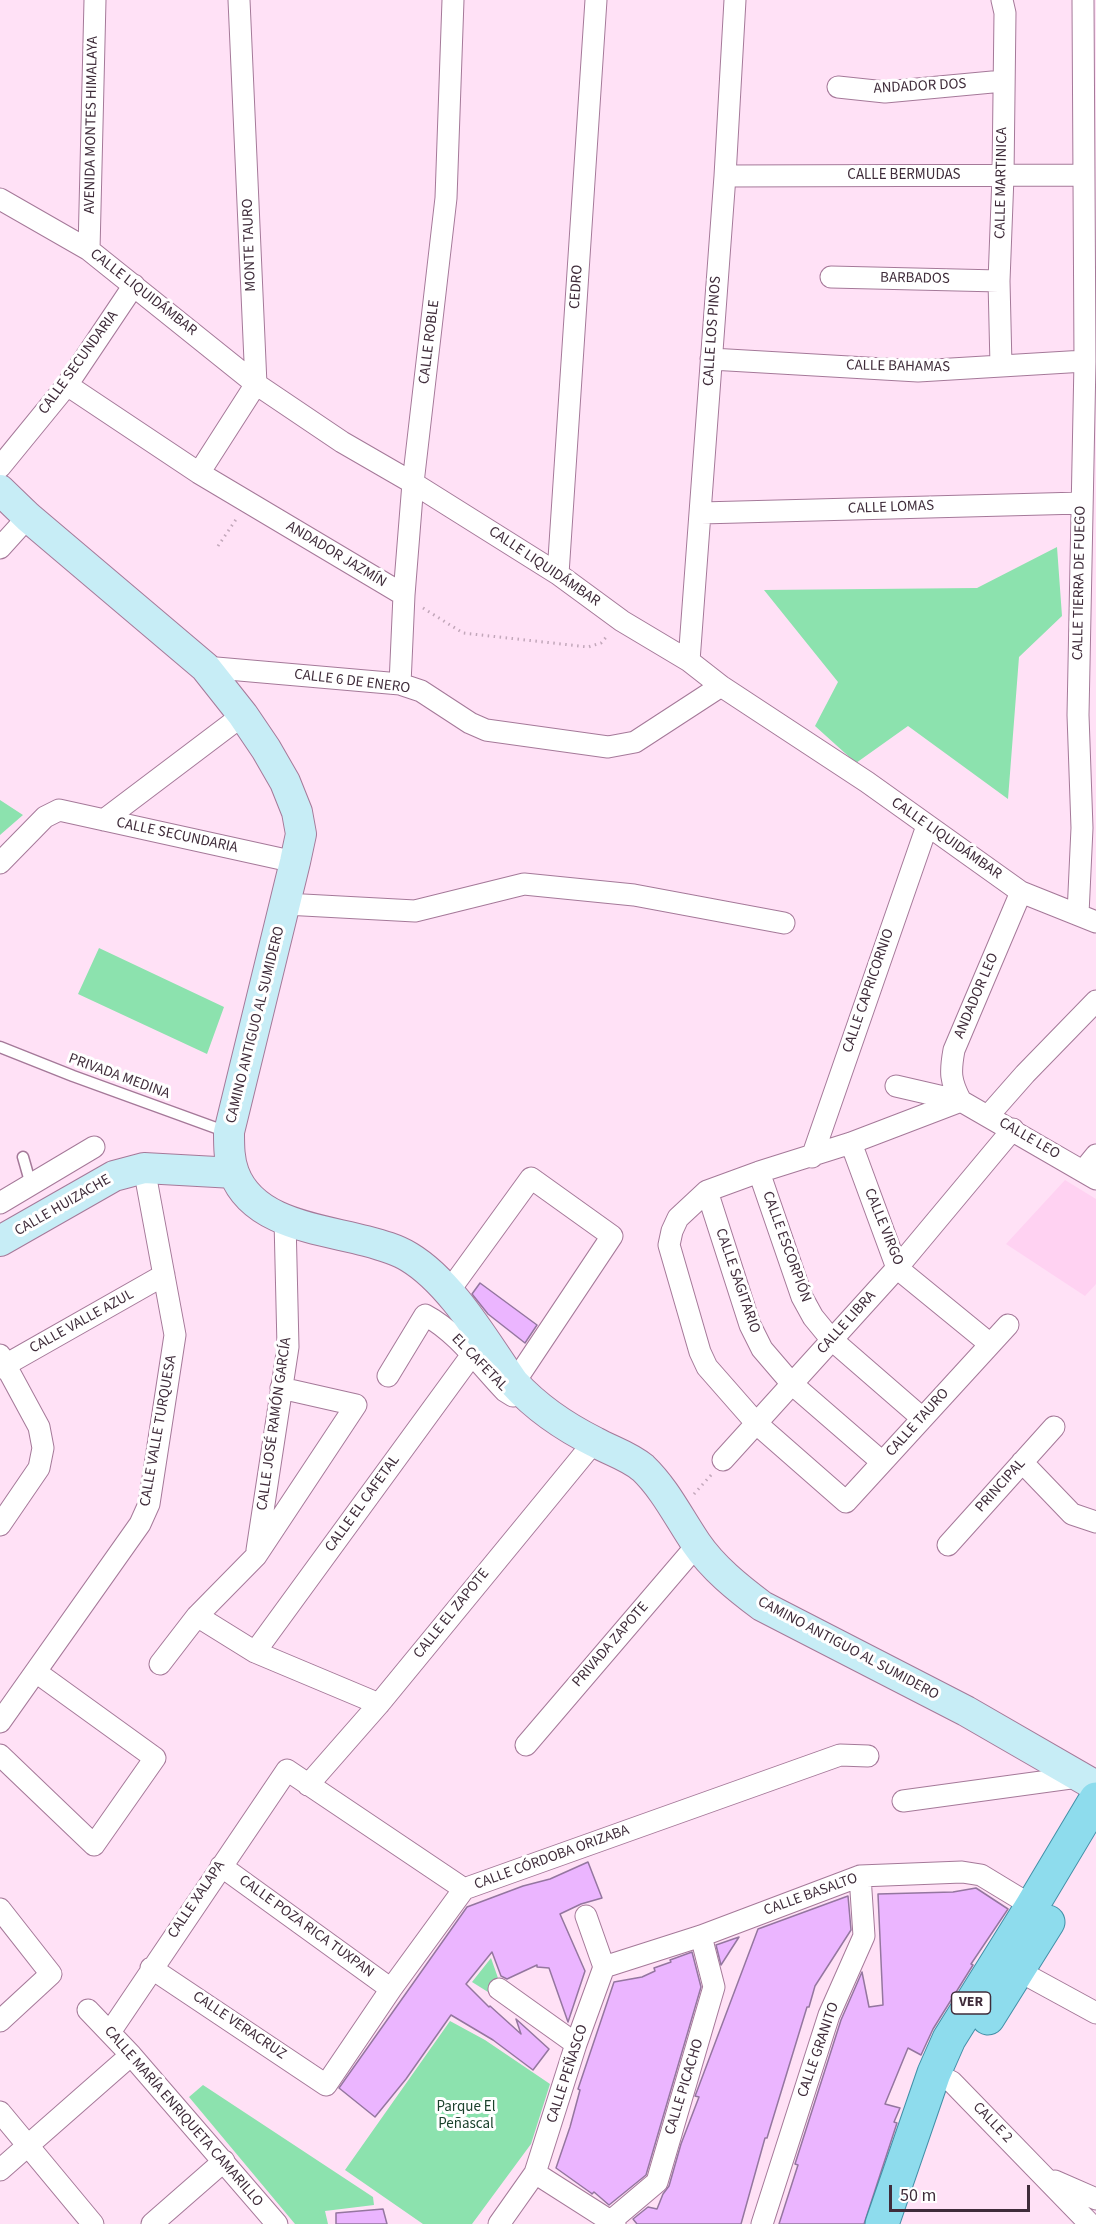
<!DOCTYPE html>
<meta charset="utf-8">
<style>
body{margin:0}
#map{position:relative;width:1096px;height:2224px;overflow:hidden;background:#ffe1f6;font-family:"Source Sans 3",sans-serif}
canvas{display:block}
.scale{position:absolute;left:889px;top:2185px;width:141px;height:27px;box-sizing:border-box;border:3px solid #3f2c3a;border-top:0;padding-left:8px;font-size:18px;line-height:21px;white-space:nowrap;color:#3f2c3a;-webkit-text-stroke:4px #fff;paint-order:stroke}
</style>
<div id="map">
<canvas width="1096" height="2224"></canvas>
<div class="scale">50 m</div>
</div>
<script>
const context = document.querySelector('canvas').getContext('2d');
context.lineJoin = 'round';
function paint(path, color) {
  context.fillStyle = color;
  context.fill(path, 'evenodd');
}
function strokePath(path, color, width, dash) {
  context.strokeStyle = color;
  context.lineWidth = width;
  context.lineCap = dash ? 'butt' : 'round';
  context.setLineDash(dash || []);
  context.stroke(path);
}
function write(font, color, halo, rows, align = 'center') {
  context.font = font + ' "Source Sans 3",sans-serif';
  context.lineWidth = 6;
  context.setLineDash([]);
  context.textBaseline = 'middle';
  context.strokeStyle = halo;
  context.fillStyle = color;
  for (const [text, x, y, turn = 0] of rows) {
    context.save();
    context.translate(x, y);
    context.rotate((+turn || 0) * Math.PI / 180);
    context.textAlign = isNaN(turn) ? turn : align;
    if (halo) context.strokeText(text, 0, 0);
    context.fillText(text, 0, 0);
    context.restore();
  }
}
paint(new Path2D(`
 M1065,1180L1096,1199V1284L1085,1296L1006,1244Z`), '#ffd2f2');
paint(new Path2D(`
 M1057,547L1062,616L1019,657L1008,799L908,726L856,763L815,726L838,682L764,590L977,588Z
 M0,800L23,815L0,835Z
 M99,948L224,1007L207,1054L78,994Z
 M491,1958L498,1978L488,1992L472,1982Z
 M450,2021L485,2040L550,2084L531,2144L472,2224H423L345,2170Z
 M203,2085L373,2197L374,2205L325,2211L328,2224H295L189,2097Z`), '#8ce2ae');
const building = new Path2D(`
 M480,1283L537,1325L525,1343L488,1314L472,1294Z
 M588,1862L602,1898L581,1904L560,1914L585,1971L568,2022L549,1968L537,1967V1965L507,1979L501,1976L492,1952L466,1984L489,2007L490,2006L521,2034L516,2019L549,2049L533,2070L493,2040L451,2015L406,2079L375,2117L339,2088L467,1907L523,1886L550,1879Z
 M976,1888L1008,1909L971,1964L973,1965L933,2029L921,2055L908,2048L885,2104L900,2108L894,2122L897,2123L864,2224H779L798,2165L795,2164L841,2020L862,1972L869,2007L883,2005L878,1894L953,1892Z
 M848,1896L851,1930L815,1986L809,2007H807L767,2138H765L741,2224H637L633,2219L648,2207L657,2209L663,2194L669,2186L681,2144L699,2097L695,2096L697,2091L758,1929Z
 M739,1937L721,1965L716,1945Z
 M692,1952L701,1987L646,2175L609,2205L594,2192L592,2194L591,2193L556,2168L570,2127L580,2090L578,2089L614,1982L642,1977L655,1971L654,1968L671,1962L670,1960Z
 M383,2209L387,2224H336V2213Z`);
paint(building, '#ebb5ff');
strokePath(building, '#94769f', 1.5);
const service = new Path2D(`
 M0,1047L73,1076L227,1132
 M23,1157L31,1185`);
const minor = new Path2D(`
 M838,87L885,92L1003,81
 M725,176L1083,175
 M0,199L89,250L256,384L342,442L413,483L558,574L622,621L689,661L721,686L867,782L1021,892L1096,922
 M89,250L95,0
 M831,277L999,281
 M711,359L918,371L1085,361
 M1001,366L999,281L1003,176L1005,13L1002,0
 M67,385L199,473L404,595
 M0,467L67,385L134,285
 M199,473L256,384L239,0
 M701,513L1081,503
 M0,548L28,517
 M558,574L596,0
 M689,661L725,176L735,0
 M205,667L400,684L421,691L470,723L486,730L608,747L635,742L721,686
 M400,684L404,595L413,483L446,198L453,0
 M104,820L243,715
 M0,863L45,817L59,810L295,862
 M285,904L415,911L524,884L634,895L784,923
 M1078,914L1082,828L1078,715L1085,361L1083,0
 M896,1086L961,1101L1096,1179
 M961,1101L851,1143L759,1172L707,1191L678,1218L672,1231L669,1245L700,1352L707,1367L757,1424L846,1502L1008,1325
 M961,1101C950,1081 950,1072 954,1050L1021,892
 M988,1116L1025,1074L1096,1001
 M851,1143L897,1268L990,1344
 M812,1157L927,826
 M1083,1171L1096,1155
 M759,1172L802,1297L813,1317L831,1339L922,1418
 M707,1191L750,1325L762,1349L792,1384L882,1462
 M0,1203L94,1147
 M449,1291L531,1178L612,1236L514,1383
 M0,1355L39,1427L43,1448L39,1468L0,1525
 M0,1368L164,1275
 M388,1376L425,1315C457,1332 480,1365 505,1391L513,1396
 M723,1460L897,1268L1013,1129
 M1022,1462L1072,1514L1096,1522
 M948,1545L1054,1427
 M257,1550L288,1347L285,1220
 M197,1616L255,1652L379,1704
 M255,1652L471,1356
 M160,1664L197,1616L256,1556L356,1405L281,1388
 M0,1722L140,1524L149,1504L175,1335L144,1168
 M526,1745L697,1545
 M0,1755L94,1845L155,1758L36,1672
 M308,1785L379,1704L594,1442
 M903,1801L1078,1777
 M221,1866L391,1989
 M0,1909L51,1974L0,2021
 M604,1967L701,1936L860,1876L962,1872L981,1875L1042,1912
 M151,1968L326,2085L391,1989L464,1889L840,1755L868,1756
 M1019,1971L1096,2013
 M499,1989L576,2044
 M88,2010L131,2055L277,2224
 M110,2032L287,1770L464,1889
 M934,2073L952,2082L1090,2224
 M0,2112L93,2224
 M0,2170L131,2055
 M535,2173L615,2224
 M1055,2181L1096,2199
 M612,2220L657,2182L714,1987L701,1936
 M152,2224L224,2161
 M499,2224L535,2173L576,2044L604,1967L586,1916
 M762,2224L829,2015L864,1936L860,1876`);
const secondary = new Path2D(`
 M0,490L28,517L205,667L243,715L266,749L285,782L297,812L301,834L295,862L229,1132C229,1146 229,1160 234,1173C253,1224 321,1229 366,1241C381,1245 396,1249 409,1257C452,1283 485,1342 514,1383C536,1407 565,1427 595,1442C611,1451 629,1456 643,1468C665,1489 679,1518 696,1543C713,1568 738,1588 762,1606L966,1711L1096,1786
 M0,1241L114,1176L144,1168L234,1173`);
const primary = new Path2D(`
 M988,2018L1048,1922
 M882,2224L934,2073L949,2039L1032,1906L1096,1799`);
strokePath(service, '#a57999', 13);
strokePath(minor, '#a57999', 23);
strokePath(secondary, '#a57999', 32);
strokePath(primary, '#428fa7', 35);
strokePath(new Path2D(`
 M218,546L237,518
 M423,608L463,633L588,647L601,643L608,635
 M694,1494L712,1474`), '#c2a7ba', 3, [1.5, 4.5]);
strokePath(service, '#fff', 10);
strokePath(minor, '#fff', 21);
strokePath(secondary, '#c7edf6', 30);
strokePath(primary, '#8edced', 33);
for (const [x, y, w] of [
 [971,2003,39]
]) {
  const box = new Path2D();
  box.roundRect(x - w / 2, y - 11, w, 22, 4.5);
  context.fillStyle = '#fff';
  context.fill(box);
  strokePath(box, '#3f2c3a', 1.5);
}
write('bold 14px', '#3f2c3a', null, [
 ["VER",971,2003]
]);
write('15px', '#3f2c3a', '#fff', [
 ["ANDADOR DOS",920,87,-3],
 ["AVENIDA MONTES HIMALAYA",92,125,-89],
 ["CALLE BERMUDAS",904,176],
 ["CALLE MARTINICA",1002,183,-89],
 ["MONTE TAURO",250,245,-92],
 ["BARBADOS",915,279,1],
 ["CEDRO",577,287,-86],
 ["CALLE LIQUIDÁMBAR",143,293,38],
 ["CALLE LOS PINOS",713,331,-86],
 ["CALLE ROBLE",430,342,-83],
 ["CALLE SECUNDARIA",79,363,-54],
 ["CALLE BAHAMAS",898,367,1],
 ["CALLE LOMAS",891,508,-2],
 ["ANDADOR JAZMÍN",336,555,31],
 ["CALLE LIQUIDÁMBAR",544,567,34],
 ["CALLE TIERRA DE FUEGO",1080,583,-89],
 ["CALLE 6 DE ENERO",352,682,7],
 ["CALLE SECUNDARIA",177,836,12],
 ["CALLE LIQUIDÁMBAR",946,839,35],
 ["CALLE CAPRICORNIO",869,991,-71],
 ["ANDADOR LEO",977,996,-67],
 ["CAMINO ANTIGUO AL SUMIDERO",256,1025,-76],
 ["PRIVADA MEDINA",119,1077,20],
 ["CALLE LEO",1029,1139,30],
 ["CALLE HUIZACHE",63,1206,-30],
 ["CALLE VIRGO",883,1227,68],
 ["CALLE ESCORPIÓN",786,1247,70],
 ["CALLE SAGITARIO",737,1281,71],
 ["CALLE VALLE AZUL",82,1322,-29],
 ["CALLE LIBRA",847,1323,-48],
 ["EL CAFETAL",479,1363,46],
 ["CALLE TAURO",918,1423,-48],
 ["CALLE JOSÉ RAMÓN GARCÍA",275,1424,-82],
 ["CALLE VALLE TURQUESA",159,1431,-80],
 ["PRINCIPAL",1001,1486,-48],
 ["CALLE EL CAFETAL",363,1504,-54],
 ["CALLE EL ZAPOTE",452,1614,-51],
 ["PRIVADA ZAPOTE",611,1645,-49],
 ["CAMINO ANTIGUO AL SUMIDERO",848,1649,28],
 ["CALLE CÓRDOBA ORIZABA",552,1858,-20],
 ["CALLE BASALTO",811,1895,-20],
 ["CALLE XALAPA",197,1900,-56],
 ["CALLE POZA RICA TUXPAN",306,1927,36],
 ["CALLE VERACRUZ",239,2026,34],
 ["CALLE GRANITO",819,2050,-71],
 ["CALLE PEÑASCO",568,2074,-72],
 ["CALLE PICACHO",685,2087,-73],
 ["CALLE MARÍA ENRIQUETA CAMARILLO",183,2117,49],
 ["CALLE 2",992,2123,46]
]);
write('15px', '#1b412c', '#fff', [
 ["Parque El",466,2108],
 ["Peñascal",466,2125]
]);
</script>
